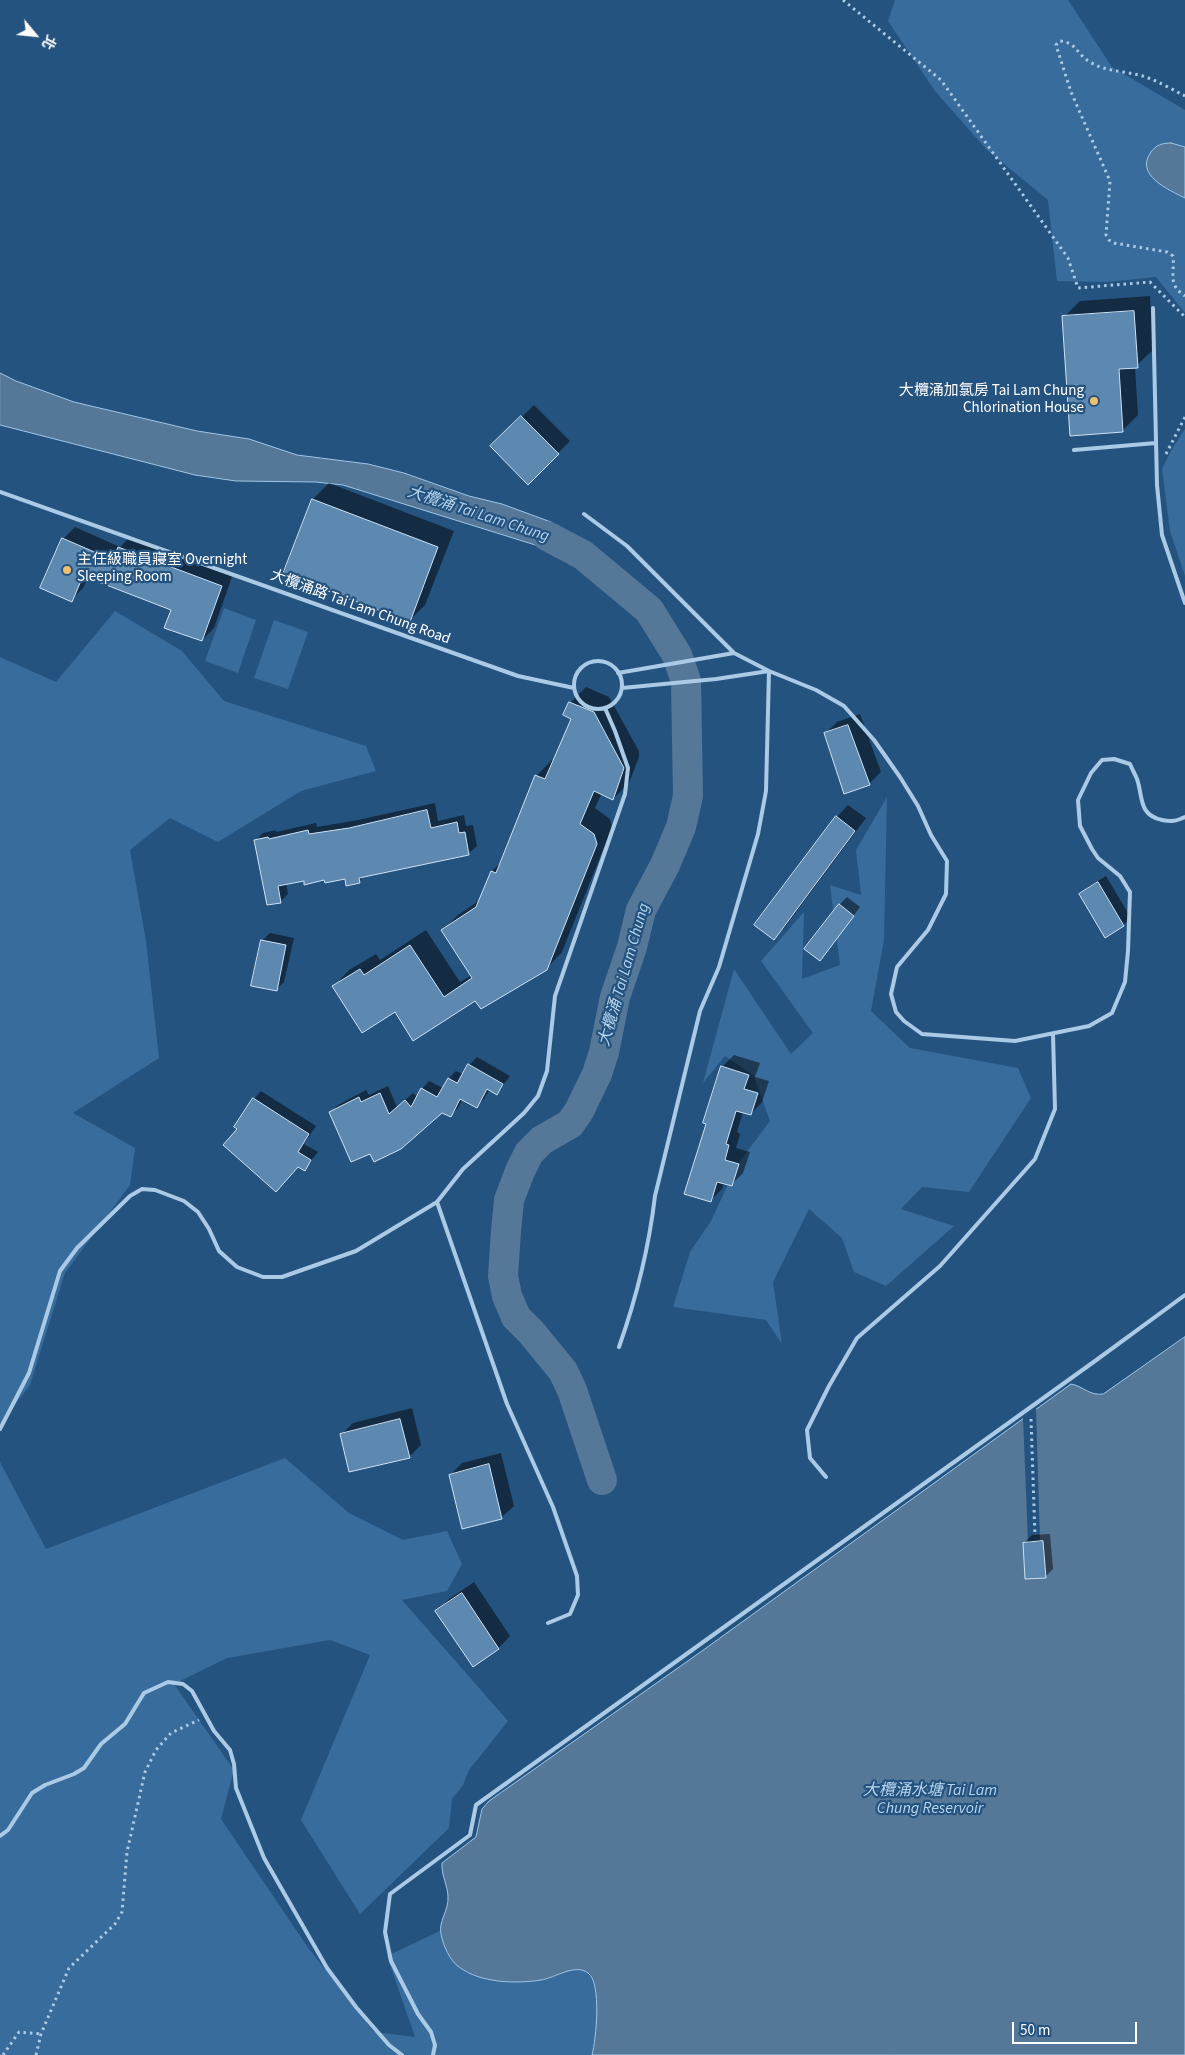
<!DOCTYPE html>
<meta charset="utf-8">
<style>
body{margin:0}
#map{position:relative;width:1185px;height:2055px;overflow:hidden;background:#25537f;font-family:"Source Sans 3","Noto Sans TC",sans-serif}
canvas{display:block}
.north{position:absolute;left:10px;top:10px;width:50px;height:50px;-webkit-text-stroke:4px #25537f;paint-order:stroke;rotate:118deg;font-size:14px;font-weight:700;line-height:20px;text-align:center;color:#fff}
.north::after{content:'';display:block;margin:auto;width:18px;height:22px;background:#fff;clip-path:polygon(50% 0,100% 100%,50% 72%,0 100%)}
.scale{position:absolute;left:1012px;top:2022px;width:125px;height:22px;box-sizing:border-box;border:2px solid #fff;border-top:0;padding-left:6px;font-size:15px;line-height:18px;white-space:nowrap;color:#fff;-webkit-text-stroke:4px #25537f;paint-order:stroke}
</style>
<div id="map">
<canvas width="1185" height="2055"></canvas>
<div class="north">北</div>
<div class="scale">50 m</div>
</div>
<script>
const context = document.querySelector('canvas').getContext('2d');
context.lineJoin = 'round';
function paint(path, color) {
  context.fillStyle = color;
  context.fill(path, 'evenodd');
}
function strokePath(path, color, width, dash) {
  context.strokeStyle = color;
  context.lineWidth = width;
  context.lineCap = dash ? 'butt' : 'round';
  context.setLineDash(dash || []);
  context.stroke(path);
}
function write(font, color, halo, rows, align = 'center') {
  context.font = font + ' "Source Sans 3","Noto Sans TC",sans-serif';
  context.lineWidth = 4.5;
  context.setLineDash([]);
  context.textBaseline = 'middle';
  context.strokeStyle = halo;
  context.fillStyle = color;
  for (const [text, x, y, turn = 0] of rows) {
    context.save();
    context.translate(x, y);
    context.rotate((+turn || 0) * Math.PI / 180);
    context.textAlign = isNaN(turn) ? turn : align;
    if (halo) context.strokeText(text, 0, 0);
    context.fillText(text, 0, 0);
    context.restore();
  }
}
paint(new Path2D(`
 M895,0H1068L1112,67L1185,110V147C1173,143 1166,141 1154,148L1170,190L1185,198V313L1156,277L1107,282L1057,281L1048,200L987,150L935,91L888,21Z
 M1185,429V576L1170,531L1162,469L1172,449Z
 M224,608L256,620L238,673L205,661Z
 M115,611L182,651L224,701L366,746L376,771L301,791L218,842L170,818L130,850L146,941L159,1058L73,1113L135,1148L130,1185L65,1273L30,1385L0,1425V657L56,682Z
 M274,620L308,632L288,689L254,678Z
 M887,797L884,940L871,1011L910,1048L1018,1068L1031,1098L969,1192L922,1187L901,1209L954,1226L886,1286L854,1272L842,1238L809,1209L773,1282L782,1344L766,1320L673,1307L690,1252L711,1221L737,1165L770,1121L754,1076L725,1056L703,1083L734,969L791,1054L813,1033L761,961L804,912L802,979L840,965L830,885L861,895L856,850Z
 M285,1458L349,1513L403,1540L447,1531L462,1564L447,1591L402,1600L508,1721L469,1770L463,1785L452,1799L449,1828L360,1914L301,1820L370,1655L330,1640L227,1658L174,1684L234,1770L221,1819L309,1949L374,2032L415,2037L387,1956L440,1931C442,1940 453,1962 460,1968C477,1982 520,1984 541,1980C553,1978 570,1967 582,1970C604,1977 597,2037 592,2055H0V1462L46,1549Z`), '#386c9c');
const water = new Path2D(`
 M1171,143L1185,147V198C1169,190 1134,175 1151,152C1156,145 1162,143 1171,143Z
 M0,373L16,381L74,402L197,431L249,439L297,455L368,464L404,473L469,496L502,504L551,522L564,531L579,545L583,555L561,553L343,485L316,482L236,481L195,475L0,425Z
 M1185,1337V2055H592C596,2040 602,1983 588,1973C575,1963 555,1978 541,1980C516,1984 480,1983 459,1967C450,1961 443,1945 441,1934C438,1922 449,1910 448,1897C448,1886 441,1875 442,1863L476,1837L482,1809L489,1801L702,1651L1071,1384C1083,1386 1089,1396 1103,1394Z`);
paint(water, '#567898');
strokePath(water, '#9fc6e7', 1);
paint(new Path2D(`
 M1036,1408L1040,1541L1046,1578L1025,1579L1023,1543L1028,1542L1023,1418Z`), '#25537f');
paint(new Path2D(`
 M1150,296L1153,350L1135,367L1138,415L1122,431L1064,317L1080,301Z
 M534,405L570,441L528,483L492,446Z
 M329,483L454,531L425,605L409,621L285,574L313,499Z
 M75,527L120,547L131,536L233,574L214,628L202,640L172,609L89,577L83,588L71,600L63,539Z
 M586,687L609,697L639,751V757L629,783L613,799L602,793L595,808L610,819L612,827L562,952L546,969L475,999L395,1011L334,986L349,970L376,954L380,960L426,930L460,982L472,975L443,930L458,915L480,900L492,871L502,861L536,776L552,760L554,761L573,719L570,703Z
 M860,714L881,772L869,784L825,734L837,722Z
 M435,803L438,821L464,815L466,826L473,825L477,846L469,853L366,875L359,881L346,877L305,880L286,883L288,894L281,901L255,841L263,833L276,830V832L316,823L317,827L358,820Z
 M848,805L866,818L785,927L773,939L837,817Z
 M1106,876L1131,918L1123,925L1080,895L1088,887Z
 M847,897L860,907L827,951L839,905Z
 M270,933L294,938L284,982L276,990L262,941Z
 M734,1055L760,1063L755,1077L769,1081L762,1102L751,1114L743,1112L737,1132L740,1134L736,1148L750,1152L743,1173L731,1185L724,1183L722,1189L710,1201L707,1123L722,1067Z
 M477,1057L510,1076L497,1093L490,1089L484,1099L476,1107L463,1099L458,1108L450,1116L442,1112L370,1152L330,1113L338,1105L366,1090L369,1095L388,1086L397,1107L413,1093L417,1097L422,1089L429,1081L443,1088L449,1078L456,1071L464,1075L469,1065Z
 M261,1091L316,1126L304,1144L318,1152L304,1169L239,1129L254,1099Z
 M412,1408L421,1445L409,1457L341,1435L353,1423Z
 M501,1453L514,1506L502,1517L463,1527L450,1475L462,1463Z
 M1050,1534L1053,1569L1045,1577L1024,1543L1032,1535Z
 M474,1582L510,1636L499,1648L473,1665L437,1611L449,1599Z`), '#0007');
strokePath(new Path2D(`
 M547,536L583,555L649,610L677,655L686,681L688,796L681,827L665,865L641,910L632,947L615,997L604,1052L597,1074L579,1111L570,1124L542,1140L529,1153L520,1171L509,1200L506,1231L503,1276L507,1296L516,1317L531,1332L563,1371L572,1390L602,1480`), '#567898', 30);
const building = new Path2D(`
 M1134,311L1138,368L1119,369L1123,432L1070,436L1062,316Z
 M521,416L559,454L528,485L490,446Z
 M312,499L438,547L410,622L283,574Z
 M62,538L113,560L118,547L222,586L202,641L164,628L171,610L83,576L72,602L40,588Z
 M569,702L594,712L624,768L613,800L594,791L580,824L594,834L597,844L547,970L481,1009L475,1001L413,1041L395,1012L362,1033L332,986L360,969L364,975L410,945L444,997L472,978L441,930L476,907L491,871L496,873L535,775L545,779L571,719L563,715Z
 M848,725L870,785L844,794L824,733Z
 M427,810L431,828L457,822L459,833L465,832L469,855L359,878L360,883L346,886L345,879L325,883L324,880L304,885V881L278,886L281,903L267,905L254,840L268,837L269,839L308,830L309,834L349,828Z
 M836,816L855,831L774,940L754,925Z
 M1098,882L1124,926L1105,938L1079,894Z
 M839,904L854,916L820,961L804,949Z
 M261,940L286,945L277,991L251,986Z
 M468,1064L503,1084L497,1095L487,1089L477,1108L460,1099L451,1117L442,1113L401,1149L374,1162L370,1154L351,1162L329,1112L359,1097L361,1102L380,1093L389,1114L405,1100L411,1107L421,1088L437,1097L448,1078L457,1083Z
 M721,1066L749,1075L744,1089L758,1093L751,1115L736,1111L726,1144L729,1145L725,1160L739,1164L732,1186L717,1182L711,1202L684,1194L706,1124L703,1123Z
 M253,1098L309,1134L298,1152L311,1160L305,1171L298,1167L276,1192L223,1145L237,1129L234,1127Z
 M400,1419L410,1458L349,1472L340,1434Z
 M489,1464L502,1519L462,1529L449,1475Z
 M1043,1541L1046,1578L1025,1579L1023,1543Z
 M462,1593L499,1649L473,1667L435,1611Z`);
paint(building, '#5d88af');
strokePath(building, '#cde2f5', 1);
strokePath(new Path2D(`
 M843,0L941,80L1068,258L1078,288L1150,282L1185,317
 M1185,96C1171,89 1155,79 1139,75C1122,71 1104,71 1090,62C1076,54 1077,42 1059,41L1056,45L1071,92L1110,181L1106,235L1109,240L1114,243L1167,252L1173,256C1175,274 1167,284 1185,296
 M1166,454L1185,417
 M1031,1419L1035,1536
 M3,2055L19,2032L41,2034
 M36,2055L41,2034L69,1968L115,1924L122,1912L127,1852L145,1772L156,1750L171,1733L199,1720`), '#aacae6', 3, [2.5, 4]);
strokePath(new Path2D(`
 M1153,308L1157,485L1162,535L1185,603
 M1074,450L1156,443
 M0,492L518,676L574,688
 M584,514L627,546L734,653L769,671L816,690L844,706L874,740L900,777L918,806L931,835L947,861L946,894L928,930L897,967L891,994L896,1012L904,1021L922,1034L1015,1041L1089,1026L1112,1013L1125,982L1128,951L1130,892L1120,876L1098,858L1092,849L1080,826L1078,800L1091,773L1102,760L1114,759L1130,764C1132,769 1135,774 1137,779C1143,796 1138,815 1162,820C1172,822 1176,821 1185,817
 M574 685a24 24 0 1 1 48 0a24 24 0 1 1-48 0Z
 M618,673L734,653
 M437,1202L507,1404L553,1507L577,1576L578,1595L570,1614L548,1623
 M619,1347C636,1299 649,1247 655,1196L700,1011L719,967L758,834L766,791L769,671L716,679L622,688
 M0,1429L29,1373L60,1271L77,1248L130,1196L142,1189L155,1190L184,1201L198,1212L209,1229L219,1251L237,1267L263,1277H282L356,1251L437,1202L463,1169L524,1113L538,1096L547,1071L555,996L625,794L628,768L615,731L605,708
 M826,1477L810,1458L807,1430L829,1386L857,1338L940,1266L1035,1159L1055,1109L1053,1034
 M0,1836L8,1830L32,1793L45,1785L74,1774L84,1768L101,1744L125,1724L144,1693L168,1682L183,1684L192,1691L214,1731L230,1750L234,1764L236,1788L264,1858L327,1968L356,2007L389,2045L402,2055
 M433,2055L435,2045L431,2032L418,2014L391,1961L385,1932L390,1894L470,1835L476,1805L1095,1361L1185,1295`), '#aacae6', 4);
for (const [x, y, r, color] of [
 [1094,401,5,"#f0c06f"],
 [67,570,5,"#f0c06f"]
]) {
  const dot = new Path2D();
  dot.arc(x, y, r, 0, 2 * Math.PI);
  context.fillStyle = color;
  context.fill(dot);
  strokePath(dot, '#25537f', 2);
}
write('15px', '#fff', '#25537f', [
 ["大欖涌加氯房 Tai Lam Chung",1084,392],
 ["Chlorination House",1084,409],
 ["主任級職員寢室 Overnight",77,561,"left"],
 ["Sleeping Room",77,578,"left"]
], 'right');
write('15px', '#fff', '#25537f', [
 ["大欖涌路 Tai Lam Chung Road",360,608,20]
]);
write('italic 16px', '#b6d4ee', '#25537f', [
 ["大欖涌 Tai Lam Chung",478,515,18],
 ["大欖涌 Tai Lam Chung",625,975,-74],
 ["大欖涌水塘 Tai Lam",930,1791],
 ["Chung Reservoir",930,1809]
]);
</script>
